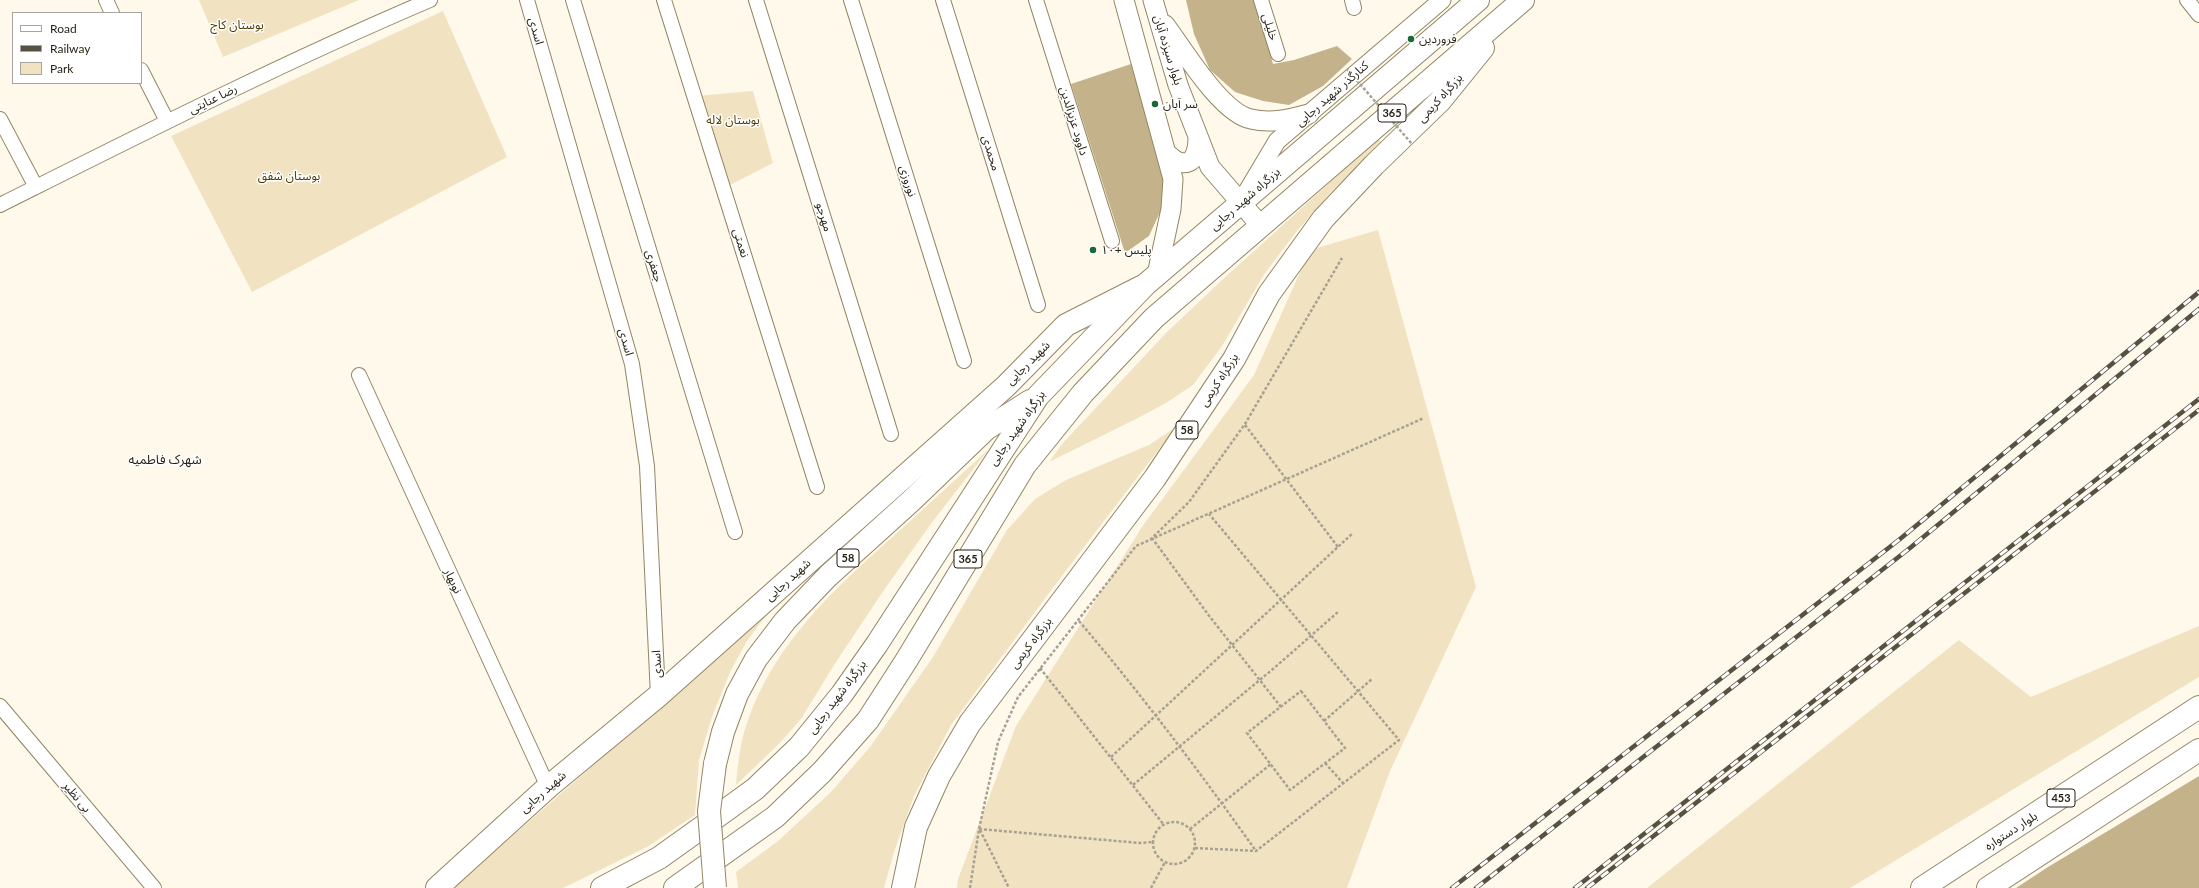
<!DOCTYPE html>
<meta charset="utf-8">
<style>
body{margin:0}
#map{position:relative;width:2199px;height:888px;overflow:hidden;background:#fff9eb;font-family:Lato,sans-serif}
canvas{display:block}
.legend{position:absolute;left:12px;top:12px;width:130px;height:72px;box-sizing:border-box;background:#fff;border:1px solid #a7a5a0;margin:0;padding:5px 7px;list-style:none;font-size:12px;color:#241f11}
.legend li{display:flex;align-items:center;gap:8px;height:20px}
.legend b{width:20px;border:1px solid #a7a5a0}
</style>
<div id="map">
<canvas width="2199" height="888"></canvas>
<ul class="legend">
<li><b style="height:5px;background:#fff"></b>Road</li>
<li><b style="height:5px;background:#565143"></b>Railway</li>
<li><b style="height:11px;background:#f1e3c1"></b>Park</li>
</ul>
</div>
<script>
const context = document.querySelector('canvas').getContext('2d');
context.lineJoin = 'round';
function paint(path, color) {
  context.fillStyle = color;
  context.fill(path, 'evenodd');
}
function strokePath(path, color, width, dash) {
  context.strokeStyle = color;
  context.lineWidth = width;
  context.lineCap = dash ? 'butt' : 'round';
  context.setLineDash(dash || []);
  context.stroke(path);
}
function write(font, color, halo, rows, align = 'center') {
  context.font = font + ' Lato,"Noto Sans Arabic",sans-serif';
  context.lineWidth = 3;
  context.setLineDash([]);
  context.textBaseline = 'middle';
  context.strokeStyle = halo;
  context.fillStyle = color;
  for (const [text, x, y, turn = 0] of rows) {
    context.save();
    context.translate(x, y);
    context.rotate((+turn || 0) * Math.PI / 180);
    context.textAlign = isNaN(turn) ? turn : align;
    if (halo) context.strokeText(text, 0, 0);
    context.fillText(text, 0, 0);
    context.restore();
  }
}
paint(new Path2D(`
 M199,0H359L223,57Z
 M443,11L507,157L252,292L171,136Z
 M753,91L773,163L724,188L696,96Z
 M1378,139L1383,143L1333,190L1297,231L1265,273L1222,346L1193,385L1166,403L1136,419L1049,462L1062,444L1166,333L1221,281Z
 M1378,230L1476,587L1390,771L1347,888H957L958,879L1016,726L1144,524L1254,375L1310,250Z
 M1176,427L1061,577L951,725L914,796L894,852L884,888H738L736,872L778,841L831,792L870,747L933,657L1007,530L1035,499L1066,480L1149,445Z
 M989,449L933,521L884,590L836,662L801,719L780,743L736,785C738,764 740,743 747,723C773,644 837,586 897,533C928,505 958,477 989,449Z
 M778,600L747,641L730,672L712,717L699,760L695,815L647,847L563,888H453L671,697Z
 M2199,626V677L1850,888H1647L1959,640L2031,697Z`), '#f1e3c1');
paint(new Path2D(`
 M1186,0H1254L1273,64L1294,60L1337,46L1352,59L1323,86L1289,105L1263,101L1235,92L1210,70L1194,34Z
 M1131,64L1162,165L1166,199L1149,236L1125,253L1071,84Z
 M2199,776V888H2016L2048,867Z`), '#c4b38a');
const minor = new Path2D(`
 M106,0L112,13
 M527,0L632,364L647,466L658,696
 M573,0L735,532
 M664,0L817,487
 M756,0L891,434
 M851,0L964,361
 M943,0L1038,305
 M1036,0L1112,241
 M1261,0L1278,54
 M1352,0L1354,8
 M2187,0L2199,15
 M141,70L167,121
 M0,119L36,187
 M0,205C142,134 284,62 430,0
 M359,375L548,787
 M0,706L154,888`);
const tertiary = new Path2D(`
 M1246,193L1277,141L1442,0`);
const secondary = new Path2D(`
 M1124,0L1173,179L1171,209L1157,275
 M1153,0L1178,85L1210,167L1261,226
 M1165,25C1183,49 1221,113 1251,119C1271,124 1290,119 1309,114
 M1166,153C1170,156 1175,161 1179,162C1196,167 1198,147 1198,137`);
const primary = new Path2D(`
 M437,888L548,787L658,696L1006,386L1066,325L1141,287
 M1922,888L2199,707
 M1988,888L2199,750`);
const trunk = new Path2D(`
 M715,764L723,732L737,694L756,659L785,621L828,576L911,501L986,429L1030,401
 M602,888L659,858L715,818L755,789L799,747L842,694L877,644L1038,396L1145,285L1478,0
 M675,888L775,817L822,772L868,720L906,661L1025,465L1083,393L1154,318L1523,0
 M903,888L916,827L939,776L970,723L1155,478L1234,359L1269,294L1323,219L1374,165L1440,101L1483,48`);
strokePath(minor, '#938664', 16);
strokePath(tertiary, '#938664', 19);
strokePath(secondary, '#938664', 21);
strokePath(primary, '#938664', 24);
strokePath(trunk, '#938664', 24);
strokePath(new Path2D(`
 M1245,425L1338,547
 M1079,621C1141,694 1200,772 1256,851
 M1040,668L1164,825
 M1301,691L1345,748L1290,790L1247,733Z
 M1281,707L1210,617L1152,538L1189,502L1245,424L1342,258
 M1324,721L1372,679
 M1111,757L1353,533
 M1325,763L1343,783
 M1133,785L1273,669L1338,612
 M1153 843a21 21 0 1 1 42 0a21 21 0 1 1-42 0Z
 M979,829L1140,843L1153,842
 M1190,829L1271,764
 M980,830L1009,888
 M1195,848L1256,851L1399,740L1209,514
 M970,888L979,829L998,742L1018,697L1136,546L1424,418
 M1151,888L1165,862`), '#a7a193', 2.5, [3, 2]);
strokePath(minor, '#fff', 14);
strokePath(tertiary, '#fff', 17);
strokePath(secondary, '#fff', 19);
strokePath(primary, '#fff', 22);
strokePath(trunk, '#fff', 22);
const rail = new Path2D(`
 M1452,888L1900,539L2199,292
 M1476,888L1910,548L2199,309
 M1575,888L2199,399
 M1587,888L2199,410`);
strokePath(rail, '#565143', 4.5);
strokePath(rail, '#fff', 3, [9]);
const trunkBridge = new Path2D(`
 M715,888L709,811L715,764`);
strokePath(trunkBridge, '#938664', 24, []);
strokePath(new Path2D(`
 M1347,69L1412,144`), '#a7a193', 2.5, [3, 2]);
strokePath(trunkBridge, '#fff', 22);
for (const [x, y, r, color] of [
 [1411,39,4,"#1a6837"],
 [1155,104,4,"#1a6837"],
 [1093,250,4,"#1a6837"]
]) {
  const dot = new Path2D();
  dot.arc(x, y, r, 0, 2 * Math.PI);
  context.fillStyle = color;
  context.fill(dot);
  strokePath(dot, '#fff', 1.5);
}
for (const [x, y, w] of [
 [1392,113,28],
 [1187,430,22],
 [848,558,22],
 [968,559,28],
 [2061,798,28]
]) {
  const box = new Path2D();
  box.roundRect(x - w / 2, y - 9, w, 18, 3);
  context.fillStyle = '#fff';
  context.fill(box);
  strokePath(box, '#241f11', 1);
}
write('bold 11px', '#241f11', null, [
 ["365",1392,113],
 ["58",1187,430],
 ["58",848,558],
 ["365",968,559],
 ["453",2061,798]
]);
write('12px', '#4b3902', '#fff', [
 ["بوستان کاج",237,25],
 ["بوستان لاله",733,120],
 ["بوستان شفق",289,176]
]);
write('12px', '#241f11', '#fff', [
 ["خلیلی",1270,27,73],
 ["اسدی",536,31,74],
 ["بلوار سیزده آبان",1168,50,73],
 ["کنارگذر شهید رجایی",1332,94,-41],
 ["بزرگراه کریمی",1440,98,-48],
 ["رضا عنایتی",213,99,-26],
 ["داوود عزیزالدین",1074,121,73],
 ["محمدی",991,153,73],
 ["نوروزی",908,181,73],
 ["بزرگراه شهید رجایی",1245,199,-41],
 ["مهرجو",824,217,73],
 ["نعمتی",741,243,73],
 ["جعفری",654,266,73],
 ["اسدی",626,342,74],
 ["شهید رجایی",1028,363,-45],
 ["بزرگراه کریمی",1219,380,-57],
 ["بزرگراه شهید رجایی",1017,428,-55],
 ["شهید رجایی",788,580,-42],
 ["نوبهار",453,581,65],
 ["بزرگراه کریمی",1031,643,-53],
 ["اسدی",657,664,-93],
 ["بزرگراه شهید رجایی",837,697,-53],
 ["شهید رجایی",543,792,-41],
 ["بی نظیر",77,797,50],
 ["بلوار دستواره",2011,831,-33]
]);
write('12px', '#241f11', '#fff', [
 ["فروردین",1419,39],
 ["سر آبان",1163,104],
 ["پلیس +۱۰",1101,250]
], 'left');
write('13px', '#241f11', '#fff', [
 ["شهرک فاطمیه",165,460]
]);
</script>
